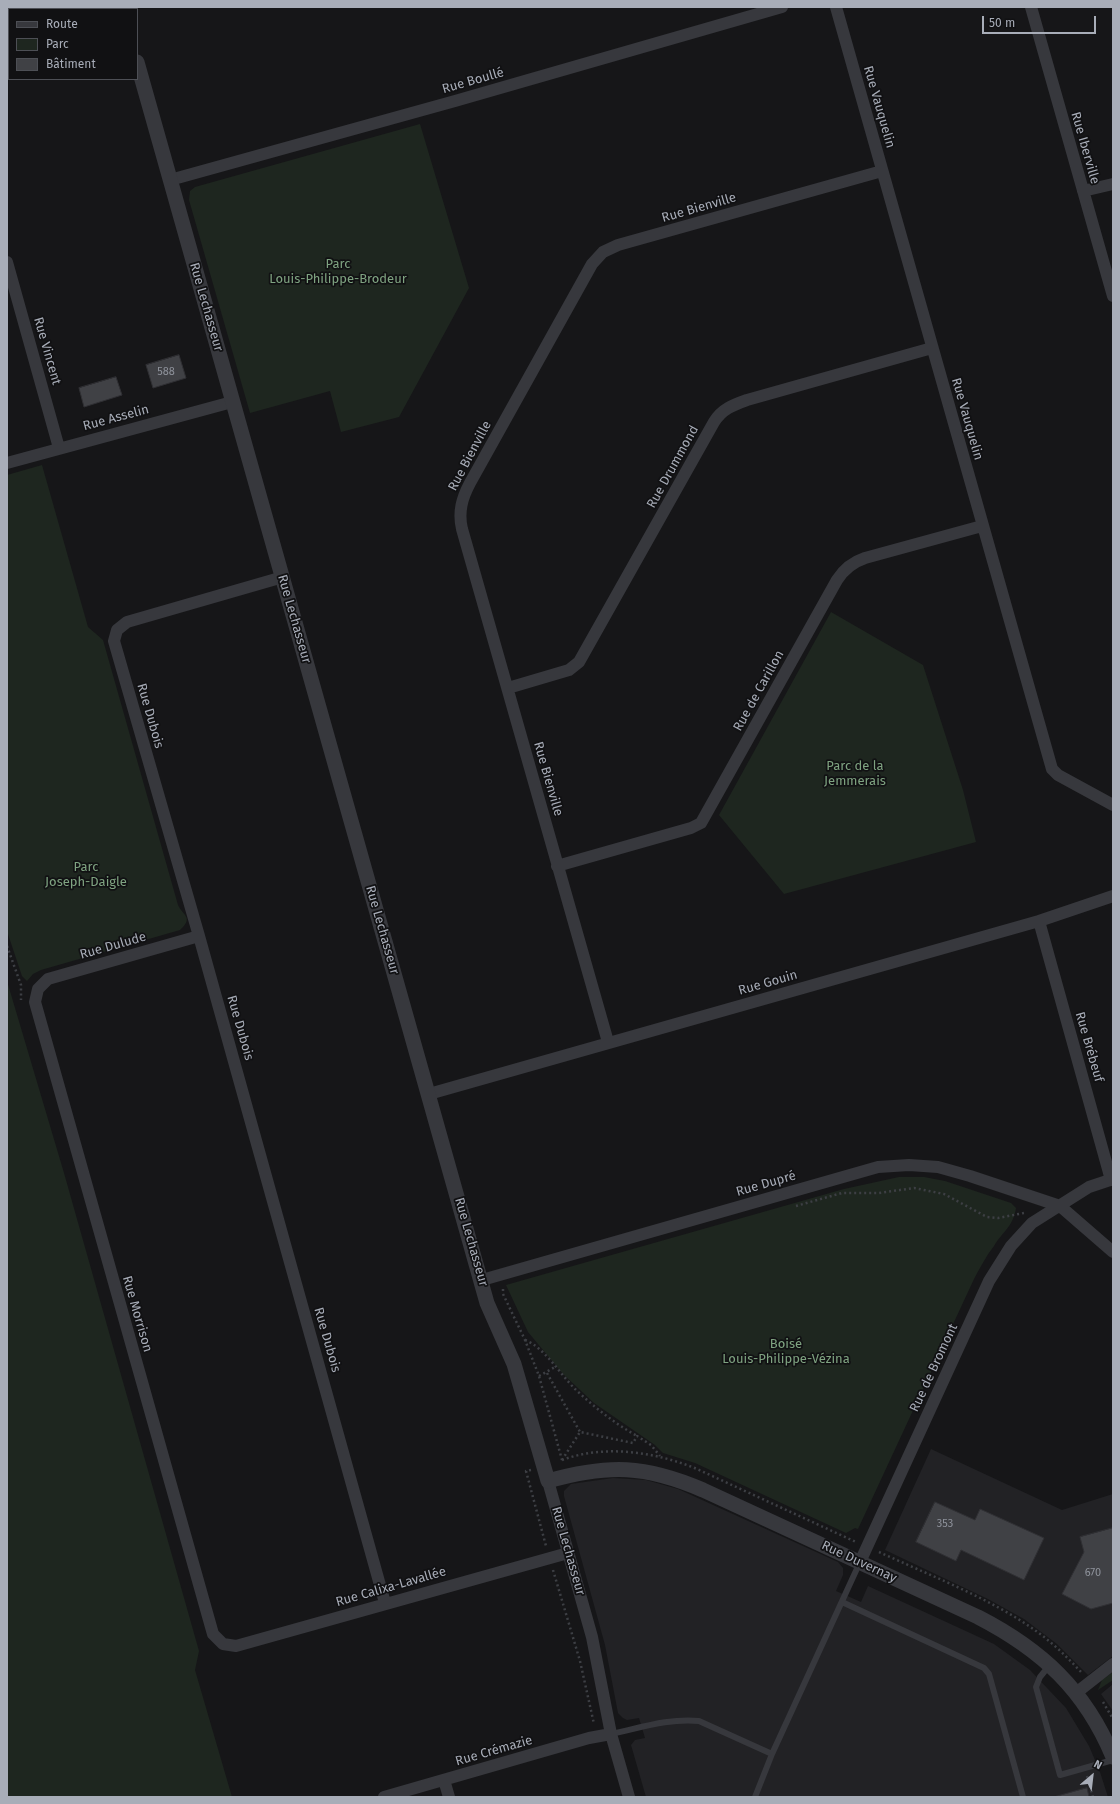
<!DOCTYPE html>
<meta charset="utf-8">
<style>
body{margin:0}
#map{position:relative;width:1120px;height:1804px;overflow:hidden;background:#161618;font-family:"Fira Sans",sans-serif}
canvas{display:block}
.frame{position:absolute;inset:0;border:8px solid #a8adb8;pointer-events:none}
.legend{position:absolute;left:8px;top:8px;width:130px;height:72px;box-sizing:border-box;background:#111113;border:1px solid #4d4f55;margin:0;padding:5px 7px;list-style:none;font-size:12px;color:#a8adb8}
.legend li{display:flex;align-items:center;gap:8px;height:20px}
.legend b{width:20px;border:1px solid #4d4f55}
.north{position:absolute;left:1072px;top:1756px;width:40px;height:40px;-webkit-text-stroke:3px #111113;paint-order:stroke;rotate:28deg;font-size:11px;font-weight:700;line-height:16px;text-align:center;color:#a8adb8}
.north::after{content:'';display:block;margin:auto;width:14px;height:18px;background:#a8adb8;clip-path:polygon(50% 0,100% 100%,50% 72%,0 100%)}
.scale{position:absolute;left:982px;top:16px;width:114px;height:18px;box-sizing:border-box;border:2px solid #a8adb8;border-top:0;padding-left:5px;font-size:12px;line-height:14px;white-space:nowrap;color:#a8adb8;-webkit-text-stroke:3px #111113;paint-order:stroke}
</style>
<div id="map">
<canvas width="1120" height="1804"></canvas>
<div class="frame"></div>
<ul class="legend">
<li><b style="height:5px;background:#37383d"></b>Route</li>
<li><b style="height:11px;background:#1e261f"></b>Parc</li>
<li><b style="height:11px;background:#404145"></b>Bâtiment</li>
</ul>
<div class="north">N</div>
<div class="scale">50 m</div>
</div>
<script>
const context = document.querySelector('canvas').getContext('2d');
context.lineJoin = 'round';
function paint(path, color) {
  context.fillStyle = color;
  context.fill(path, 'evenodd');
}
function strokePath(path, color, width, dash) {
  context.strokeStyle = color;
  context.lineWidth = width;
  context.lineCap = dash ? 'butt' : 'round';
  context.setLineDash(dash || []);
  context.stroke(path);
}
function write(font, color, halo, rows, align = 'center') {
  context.font = font + ' "Fira Sans",sans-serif';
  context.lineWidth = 3.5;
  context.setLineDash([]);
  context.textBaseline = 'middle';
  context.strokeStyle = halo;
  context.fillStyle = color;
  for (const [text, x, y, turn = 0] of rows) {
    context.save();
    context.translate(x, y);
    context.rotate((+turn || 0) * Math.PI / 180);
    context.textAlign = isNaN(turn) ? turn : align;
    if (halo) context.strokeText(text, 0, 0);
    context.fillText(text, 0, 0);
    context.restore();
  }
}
paint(new Path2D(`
 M931,1449L1062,1510L1113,1494V1656L1088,1675L1057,1644L1024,1619L988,1599L885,1550Z
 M613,1478L646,1480L678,1489L838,1562L843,1568V1575L836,1591L861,1602L868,1586L994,1644L1030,1670L1066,1708L1089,1746L1100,1772L1108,1797H646L631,1745L635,1740L645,1738L639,1718L627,1720L623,1718L618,1713L605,1645L564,1496V1491L571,1484Z
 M1113,1684V1711L1101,1694Z`), '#222225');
paint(new Path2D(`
 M420,124L469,288L399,417L341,432L330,391L250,413L189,200L190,191L195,187Z
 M42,465L88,627L103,640L178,905C183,916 194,917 180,930L41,970L33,974L27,981L22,976L7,931V475Z
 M831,612L923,665L963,790L976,842L784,894L719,815Z
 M7,981L64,1173L199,1651L195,1670L232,1797H7Z
 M899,1177H924L945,1181L1011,1203L1016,1208C1013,1227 1003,1231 994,1246C986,1256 980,1268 974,1279L858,1529L855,1528L846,1533L695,1463L663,1453L655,1445L594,1403L563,1374L528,1332L506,1285L844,1189Z
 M1113,1672V1680L1098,1690L1102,1680Z`), '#1e261f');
const building = new Path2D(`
 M179,355L186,378L153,388L146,365Z
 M116,377L122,395L84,407L79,388Z
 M935,1502L975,1520L980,1509L1044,1538L1024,1580L961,1550L956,1561L916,1542Z
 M1113,1528V1603L1091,1609L1062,1594L1084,1552L1080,1537Z
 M1087,1788L1089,1797H1054Z`);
paint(building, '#404145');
strokePath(building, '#303034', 1);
strokePath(new Path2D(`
 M7,946L21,985V1000
 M796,1206L842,1193H879L914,1188L944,1194L987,1217L998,1218L1024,1213
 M503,1289V1294L525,1340L539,1376L562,1460L561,1461
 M525,1340C544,1347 560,1374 575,1389C594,1407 614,1423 637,1436
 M547,1373L580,1432
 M539,1376L555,1367
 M562,1460C605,1444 656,1452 697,1469L856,1542
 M562,1460L580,1432L633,1443L637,1436L651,1445L660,1456
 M531,1470L526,1471L546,1546
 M879,1552C929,1575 992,1599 1036,1631C1053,1643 1067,1657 1081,1672
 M553,1570L580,1661L594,1724
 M1103,1702L1113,1719
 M1087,1776L1093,1797`), '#3d3f44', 2.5, [2, 3]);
strokePath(new Path2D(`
 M842,1602L984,1668L989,1674L1023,1797
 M1049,1666L1040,1677L1036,1687L1060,1775L1113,1760
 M611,1734C640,1728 669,1718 699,1721L772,1754
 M755,1797L772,1754L860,1562`), '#37383d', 6);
strokePath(new Path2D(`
 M836,7L1052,769L1058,775L1113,805
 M1031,7L1113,296
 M170,180L455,101L782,7
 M1083,191L1113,184
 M7,262L59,448
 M7,463L232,402
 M283,577L127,622L117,630L114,641L199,936L385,1603
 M508,688L569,670L579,662L714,422C722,409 733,405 747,400L932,348
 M557,866L691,828L701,823L837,580C844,569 853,562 865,558L982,526
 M1039,921L1111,1180
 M199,936L48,979L38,989L35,1002L213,1634L223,1644L236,1646L568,1553
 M608,1042L462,529C458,512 462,498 470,483L592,264L603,252L618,245L882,171
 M429,1094L1039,921L1113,896
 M482,1280L878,1167L909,1165L938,1167L970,1176L1060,1206L1113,1252
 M548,1481L592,1637L611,1734L629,1797
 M860,1562L989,1281L1011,1246L1032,1223L1089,1187L1113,1179
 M1076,1693L1113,1664
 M444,1780L449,1797
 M384,1797L589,1738L611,1734`), '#37383d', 12);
strokePath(new Path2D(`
 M121,7L122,9
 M137,62L487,1303L514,1364L548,1481C609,1464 645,1465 703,1490L978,1617C1042,1650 1085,1690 1113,1757`), '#37383d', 15);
write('11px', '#8e929b', null, [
 ["588",166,372],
 ["353",945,1524],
 ["670",1093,1573]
]);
write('13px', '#a8adb8', '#111113', [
 ["Rue Boullé",473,81,-16],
 ["Rue Vauquelin",879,107,74],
 ["Rue Iberville",1085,148,74],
 ["Rue Bienville",699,208,-16],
 ["Rue Lechasseur",206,307,74],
 ["Rue Vincent",47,351,74],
 ["Rue Asselin",116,418,-15],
 ["Rue Vauquelin",967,419,74],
 ["Rue Bienville",470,456,-62],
 ["Rue Drummond",673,467,-61],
 ["Rue Lechasseur",294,619,74],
 ["Rue de Carillon",759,691,-61],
 ["Rue Dubois",150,716,74],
 ["Rue Bienville",548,779,74],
 ["Rue Lechasseur",382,930,74],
 ["Rue Dulude",113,946,-16],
 ["Rue Gouin",768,983,-16],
 ["Rue Dubois",240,1028,74],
 ["Rue Brébeuf",1089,1047,74],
 ["Rue Dupré",766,1184,-16],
 ["Rue Lechasseur",471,1242,74],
 ["Rue Morrison",137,1314,74],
 ["Rue Dubois",327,1340,74],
 ["Rue de Bromont",934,1368,-65],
 ["Rue Lechasseur",568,1551,74],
 ["Rue Duvernay",859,1562,25],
 ["Rue Calixa-Lavallée",391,1587,-16],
 ["Rue Crémazie",494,1751,-16]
]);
write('13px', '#7fa381', '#111113', [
 ["Parc",338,264],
 ["Louis-Philippe-Brodeur",338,279],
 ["Parc de la",855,766],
 ["Jemmerais",855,781],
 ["Parc",86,867],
 ["Joseph-Daigle",86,882],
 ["Boisé",786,1344],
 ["Louis-Philippe-Vézina",786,1359]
]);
</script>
